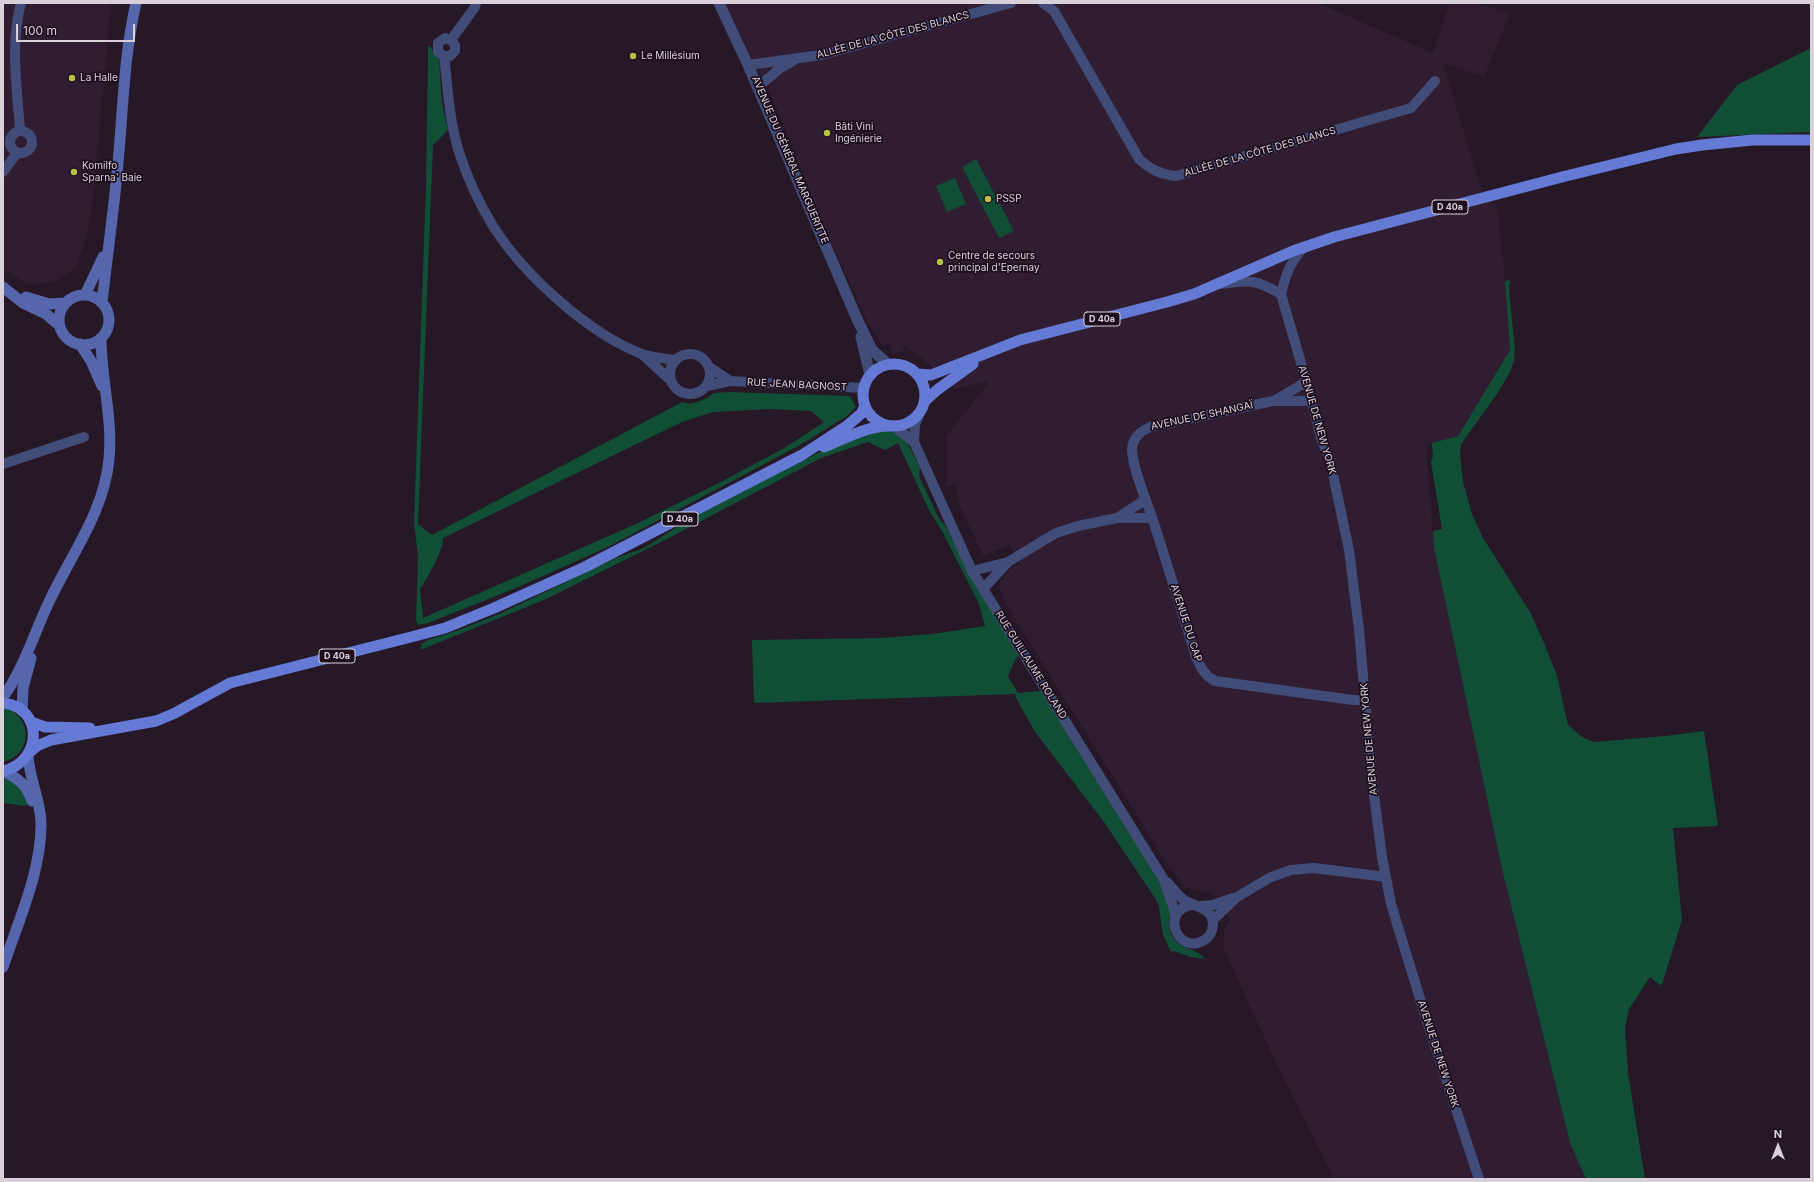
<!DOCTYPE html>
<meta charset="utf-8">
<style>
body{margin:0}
#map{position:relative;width:1814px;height:1182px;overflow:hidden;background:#261827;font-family:Inter,sans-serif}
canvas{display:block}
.frame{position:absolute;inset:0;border:4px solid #dad0da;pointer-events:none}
.north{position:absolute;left:1758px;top:1126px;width:40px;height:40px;-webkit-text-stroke:3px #1d0e1d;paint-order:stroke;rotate:0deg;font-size:11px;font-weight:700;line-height:16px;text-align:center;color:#dad0da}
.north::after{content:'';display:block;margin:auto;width:14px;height:18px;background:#dad0da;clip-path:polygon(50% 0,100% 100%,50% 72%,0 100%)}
.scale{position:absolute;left:16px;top:24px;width:119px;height:18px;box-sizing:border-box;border:2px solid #dad0da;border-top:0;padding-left:5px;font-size:12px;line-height:14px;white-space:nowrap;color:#dad0da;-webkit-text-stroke:3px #1d0e1d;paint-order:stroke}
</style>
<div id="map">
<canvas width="1814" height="1182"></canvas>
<div class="frame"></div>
<div class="north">N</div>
<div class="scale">100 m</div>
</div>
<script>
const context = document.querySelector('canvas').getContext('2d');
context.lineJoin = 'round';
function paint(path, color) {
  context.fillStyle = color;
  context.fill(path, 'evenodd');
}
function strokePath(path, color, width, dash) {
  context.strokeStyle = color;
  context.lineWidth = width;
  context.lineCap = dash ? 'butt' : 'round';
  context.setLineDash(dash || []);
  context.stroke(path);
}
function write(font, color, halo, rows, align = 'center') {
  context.font = font + ' Inter,sans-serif';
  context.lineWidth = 3.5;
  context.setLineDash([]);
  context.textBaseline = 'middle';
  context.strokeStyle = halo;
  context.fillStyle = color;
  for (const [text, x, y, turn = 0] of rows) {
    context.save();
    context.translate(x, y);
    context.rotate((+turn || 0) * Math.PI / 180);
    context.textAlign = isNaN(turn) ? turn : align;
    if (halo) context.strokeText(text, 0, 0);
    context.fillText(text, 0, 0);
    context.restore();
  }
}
paint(new Path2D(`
 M3,3H111L93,197L86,238L76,267L55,282L28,284L3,269Z
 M725,3H1318L1433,53L1450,3H1475L1510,14L1484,77L1443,63L1480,186L1497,204L1505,280L1510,350L1458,436L1426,445L1434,548L1502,869L1570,1143L1586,1179H1334L1275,1061L1223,947L1224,929L1230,920L1212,893L1186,888L1166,862L1005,603L999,585L1008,571L1020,563L1012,549L1009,545L983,556L960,506L956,493L959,491L956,484L946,487V436L990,381L953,389L923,359L902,344L905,351L892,354L889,343L883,346L868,323L821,219L775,104Z`), '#301d31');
paint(new Path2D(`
 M430,46L439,60L442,103L448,130L433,145L418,524L432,535L682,402L690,404L703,400L714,393L728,392L850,396L856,407L847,416L800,445L608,547L516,588L428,623L418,625L416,620L418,556L414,523L426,184L428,56V47ZM769,409L811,411L824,422L786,447L717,484L638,523L423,618L420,589C426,581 445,547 443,538L682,422L713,412Z
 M1811,48V132L1697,137L1737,85Z
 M976,159L1014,231L999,238L962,167Z
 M955,178L966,204L947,212L936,186Z
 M1510,280L1509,290L1515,350L1514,361L1510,372L1497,394L1461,444L1460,455L1463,482L1472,514L1483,538L1530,612L1544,643L1557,676L1568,725L1582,737L1594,742L1666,736L1704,731L1718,826L1673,828L1682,920L1662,984L1660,985L1650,977L1629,1009L1625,1028L1628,1073L1645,1179H1586L1570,1143L1502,869L1434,548L1433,531L1442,529L1431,462L1433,456L1432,443L1458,436L1510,350L1505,281Z
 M879,429L898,433L908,444L920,468L919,476L939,519L945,525L968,571L1019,655L1015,660L1008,676L1018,693L1041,691L1162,885C1165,892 1170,902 1170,909C1170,920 1166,929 1174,939C1182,950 1197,948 1205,959L1190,957L1174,951L1171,952L1163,935L1159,907L1155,898L1104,822L1035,732L1015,696L1017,694L754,703L752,640L881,638L932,634L985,626L979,604L943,533L929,510L898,443L885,450L868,442L821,458L665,540L544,600L420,650L422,644L428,640L459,630L499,614L616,558L644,548L686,521L818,453Z
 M3,707C33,716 34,754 3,762Z
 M3,778L17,783L29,803L25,806L3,803Z`), '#114e36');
strokePath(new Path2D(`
 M1043,3L1054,11L1139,159C1151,170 1160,174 1176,176L1411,108L1435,81
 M451,40L455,45V51L450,56H444C448,89 449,120 459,152C467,177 479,203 493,226C523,274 589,334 642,354C652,358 665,358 675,360
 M444,56L438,52V43L445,38L451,40L475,7L476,3
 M748,65L821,55L1011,3
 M758,87L779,69L793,61
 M20,130C17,89 10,43 21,3
 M10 142a11 11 0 1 1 22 0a11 11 0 1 1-22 0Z
 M3,172L17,153
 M1221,284C1252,280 1254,279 1281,294C1286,274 1290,262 1305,246
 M1281,294L1312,401L1321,438L1330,460L1349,550L1359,630L1372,779L1382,857L1391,904L1425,1015L1479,1179
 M670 374a20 20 0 1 1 40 0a20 20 0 1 1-40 0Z
 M643,355L669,379
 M709,367L730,381
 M707,386L730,381L864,388
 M1274,401L1306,382
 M1312,401H1273L1153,426C1142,430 1133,436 1132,449C1132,468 1147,501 1153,520C1167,565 1182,611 1196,657C1201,668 1204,675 1215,681L1353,700H1365
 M894,426L914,442L915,425L919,415
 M914,442L972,571L1164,880L1174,909L1175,919
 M3,464L84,437
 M1117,518L1145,500
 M972,571L1008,562L1056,533L1078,526L1117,518H1152
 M983,589L1008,562
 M1167,882C1173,888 1177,895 1184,900C1196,907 1218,909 1212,930C1211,934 1207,939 1203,941C1177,955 1159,909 1193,905
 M1200,906L1213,905L1233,898
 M1213,920L1237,897L1271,877L1291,870L1314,868L1386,877`), '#414d78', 10);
strokePath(new Path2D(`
 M719,3L748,65L857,319L872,350L888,364
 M861,337L870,375`), '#414d78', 11);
strokePath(new Path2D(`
 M3,287L23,303L46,314L59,325
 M85,295L103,257
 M59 320a25 25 0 1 1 50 0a25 25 0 1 1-50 0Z
 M26,297L49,304L65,303
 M102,303C107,256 114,210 118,163C123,110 124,55 136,3
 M80,344L91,361L102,386
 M3,697C23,670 34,634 48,604C70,556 104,513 109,459C113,419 101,378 101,338
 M22,711L23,688L31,658
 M3,771C19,779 26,784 32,801
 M3,967C18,922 42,870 41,822C40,799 29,778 28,755`), '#5566ac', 11);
strokePath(new Path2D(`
 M863 395a31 31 0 1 1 62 0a31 31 0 1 1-62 0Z
 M918,374L931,375L1020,340L1167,302L1194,294L1293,251L1334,237L1562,177L1676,149L1702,145L1753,140H1811
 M925,401L937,390L973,364
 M824,447C844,439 867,426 889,426
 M3,703C44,707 43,762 3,771
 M31,722L45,727L90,728
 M31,751L37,746L51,740L156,721L173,714L230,683L415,636L445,628L494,608L585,567L802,455L848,425L862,413L865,405`), '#647ad5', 11);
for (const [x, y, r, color] of [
 [633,56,4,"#b6c148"],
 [72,78,4,"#b6c148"],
 [827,133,4,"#b6c148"],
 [74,172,4,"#b6c148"],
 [988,199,4,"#b6c148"],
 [940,262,4,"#b6c148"]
]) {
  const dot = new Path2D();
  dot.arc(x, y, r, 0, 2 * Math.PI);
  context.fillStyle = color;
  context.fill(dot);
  strokePath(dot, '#1d0e1d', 1.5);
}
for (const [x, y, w] of [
 [1450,207,36],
 [1102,319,36],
 [680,519,36],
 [337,656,36]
]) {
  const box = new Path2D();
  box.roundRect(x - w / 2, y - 7, w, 14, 3);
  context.fillStyle = '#1d0e1d';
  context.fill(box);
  strokePath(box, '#dad0da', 1);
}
write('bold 9px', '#dad0da', null, [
 ["D 40a",1450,207],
 ["D 40a",1102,319],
 ["D 40a",680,519],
 ["D 40a",337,656]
]);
write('10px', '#dad0da', '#1d0e1d', [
 ["ALLÉE DE LA CÔTE DES BLANCS",893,35,-15],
 ["ALLÉE DE LA CÔTE DES BLANCS",1260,152,-16],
 ["AVENUE DU GÉNÉRAL MARGUERITTE",790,160,67],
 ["RUE JEAN BAGNOST",797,385,3],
 ["AVENUE DE SHANGAÏ",1202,416,-12],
 ["AVENUE DE NEW YORK",1317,420,74],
 ["AVENUE DU CAP",1186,623,72],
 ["RUE GUILLAUME ROLAND",1031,665,58],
 ["AVENUE DE NEW YORK",1369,739,-95],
 ["AVENUE DE NEW YORK",1438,1054,72]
]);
write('10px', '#dad0da', '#1d0e1d', [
 ["Le Millésium",641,56],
 ["La Halle",80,78],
 ["Bâti Vini",835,127],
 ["Ingénierie",835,139],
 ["Komilfo",82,166],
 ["Sparna' Baie",82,178],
 ["PSSP",996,199],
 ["Centre de secours",948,256],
 ["principal d'Epernay",948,268]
], 'left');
</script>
